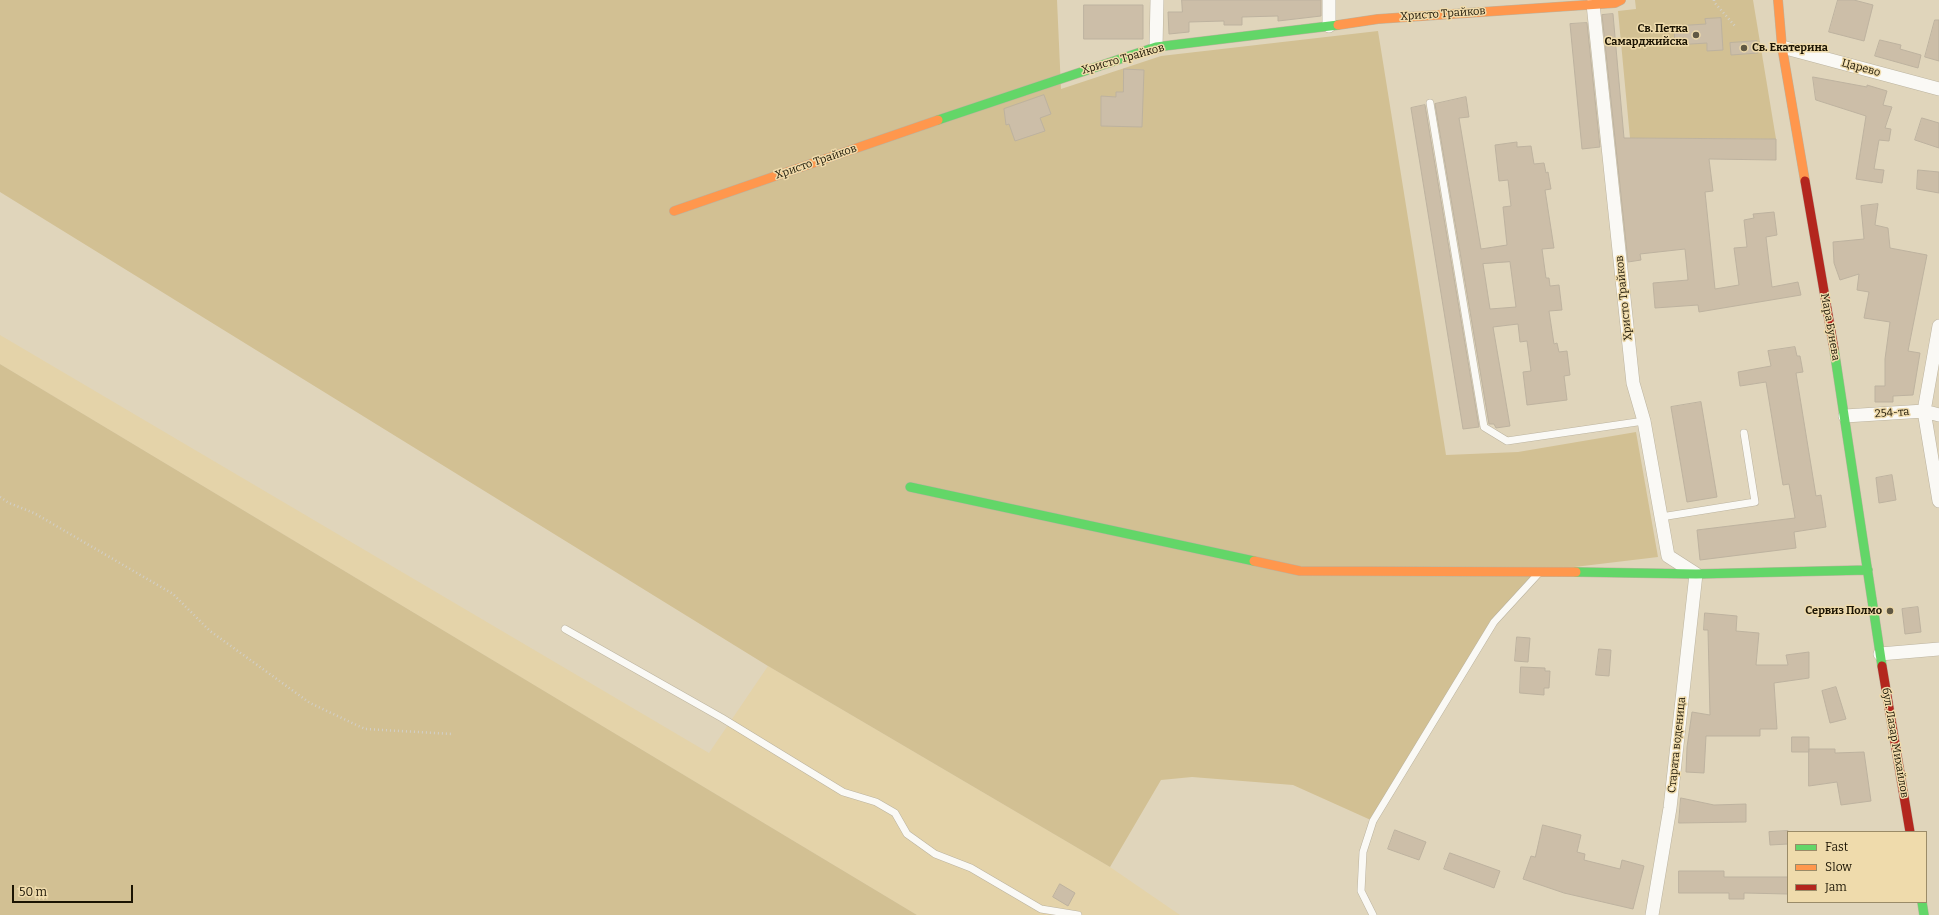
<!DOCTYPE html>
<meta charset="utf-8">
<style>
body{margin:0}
#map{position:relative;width:1939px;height:915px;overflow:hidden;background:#e0d5bb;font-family:Bitter,serif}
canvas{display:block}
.legend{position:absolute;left:1787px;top:831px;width:140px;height:72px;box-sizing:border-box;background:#efdbac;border:1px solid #9a8b68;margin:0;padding:5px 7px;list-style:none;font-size:12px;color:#1b1403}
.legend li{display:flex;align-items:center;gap:8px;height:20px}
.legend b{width:20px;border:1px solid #9a8b68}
.scale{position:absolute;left:12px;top:885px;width:121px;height:18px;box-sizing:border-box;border:2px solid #1b1403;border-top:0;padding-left:5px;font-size:12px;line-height:14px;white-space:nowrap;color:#1b1403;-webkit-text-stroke:3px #efdbac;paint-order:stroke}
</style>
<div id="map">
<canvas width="1939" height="915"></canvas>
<ul class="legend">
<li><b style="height:5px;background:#63d668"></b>Fast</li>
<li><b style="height:5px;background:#ff974d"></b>Slow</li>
<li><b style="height:5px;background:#b3261e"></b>Jam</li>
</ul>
<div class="scale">50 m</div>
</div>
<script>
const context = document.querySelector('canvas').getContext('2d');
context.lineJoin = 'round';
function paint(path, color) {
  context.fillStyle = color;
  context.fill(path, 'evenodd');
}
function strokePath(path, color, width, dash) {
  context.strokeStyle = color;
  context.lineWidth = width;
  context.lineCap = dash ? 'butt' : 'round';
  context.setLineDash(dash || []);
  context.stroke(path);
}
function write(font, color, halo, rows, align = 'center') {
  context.font = font + ' Bitter,serif';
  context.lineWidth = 3;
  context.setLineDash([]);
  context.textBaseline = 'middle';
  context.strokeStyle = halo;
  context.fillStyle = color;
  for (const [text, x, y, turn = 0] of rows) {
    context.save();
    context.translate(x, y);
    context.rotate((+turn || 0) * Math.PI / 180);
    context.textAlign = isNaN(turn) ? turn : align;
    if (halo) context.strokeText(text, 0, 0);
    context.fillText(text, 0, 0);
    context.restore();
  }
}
paint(new Path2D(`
 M0,335L709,753L768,666L1110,867L1180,915H917L0,364Z`), '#e4d3a9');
paint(new Path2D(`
 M0,0H1057L1061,89L1161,56L1378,31L1446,455L1518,452L1636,432L1658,557L1541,571L1494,622L1373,821L1293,785L1192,777L1161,780L1110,867L768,666L0,192Z
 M1635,0H1753L1776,139L1630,138L1618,11L1636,9Z
 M0,364L917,915H0Z`), '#d2c093');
const building = new Path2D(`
 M1182,0H1321V16L1278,21V16L1242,17V25H1224V21L1189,22V32L1169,34L1168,12H1182Z
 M1838,0H1854L1873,5L1864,41L1829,32Z
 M1084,5H1143V39H1084Z
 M1613,14L1624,138L1776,139V160L1709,159L1713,191L1705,192L1715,289L1739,285L1734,248L1747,247L1744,220L1754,218L1753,214L1774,212L1777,235L1766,237L1772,287L1798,282L1801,295L1699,312L1698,305L1655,308L1653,283L1688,280L1685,249L1640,254L1641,260L1628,262L1602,15Z
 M1721,18L1723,50L1707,51V43L1675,45L1674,26L1706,24L1705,19Z
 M1935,20H1939V61L1925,57Z
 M1587,23L1600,147L1582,149L1570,24Z
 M1880,40L1901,45L1900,49L1921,55L1918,68L1875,56Z
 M1757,41L1758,53L1731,55L1730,43Z
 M1124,69L1144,70L1142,127L1101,126V96L1116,97V92H1123Z
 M1813,77L1867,87V85L1887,91L1883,105L1892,107L1885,128L1891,129L1889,141L1879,140L1874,169L1884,170L1882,183L1856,179L1866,116L1816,100Z
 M1044,95L1051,114L1040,118L1045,131L1015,141L1009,124L1006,125L1004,109Z
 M1466,97L1469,117L1459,118L1481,249L1507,245L1503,207L1511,206L1508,180L1499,181L1495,145L1517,142V147L1531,146L1534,164L1544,163L1546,173L1548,172L1551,189L1545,190L1554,248L1542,249L1546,278H1549L1550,286L1559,285L1562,310L1549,311L1554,344L1557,343L1559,352L1567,351L1570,375L1564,376L1567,400L1527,405L1523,372L1531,371L1527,341L1520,342L1518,324L1493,327L1510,426L1496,428L1494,424H1489L1435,104ZM1510,262L1516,307L1490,309L1483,264Z
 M1425,105L1479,427L1463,429L1411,108Z
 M1922,118L1939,123V148L1915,140Z
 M1918,170L1939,172V193L1917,189Z
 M1878,204L1875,225L1888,228L1890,248L1927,255L1908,351L1920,353L1913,395L1893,396V402H1875V386H1885V359L1890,322L1864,318L1869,292L1857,290L1859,274L1840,280L1834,263L1833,242L1864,239L1861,206Z
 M1795,347L1797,356H1800L1803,372L1796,373L1816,496L1821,495L1826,527L1794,532L1796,548L1700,560L1697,530L1795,518L1789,484L1783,485L1766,382L1740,386L1738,372L1771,366L1768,351Z
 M1701,402L1717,497L1687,502L1671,407Z
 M1892,475L1896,500L1879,503L1876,478Z
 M1918,607L1921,632L1905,634L1902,609Z
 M1705,613L1737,616L1736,631L1759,633L1756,665H1788L1786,655L1809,652V678L1774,683L1777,729H1760V736H1706L1704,773L1686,772L1687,747L1692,712L1710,715L1708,630H1704Z
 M1517,637L1530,638L1528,662L1515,661Z
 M1599,649L1611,650L1609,676L1596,675Z
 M1521,667L1545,668V671H1550L1549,688H1544V695L1520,693Z
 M1836,687L1846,719L1830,723L1822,691Z
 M1792,737H1809V752H1792Z
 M1809,749H1835V753L1864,752L1871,801L1841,805L1837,782L1809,786Z
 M1681,798L1714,805L1746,804V822L1679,823Z
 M1543,825L1581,835L1577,852L1585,854L1584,860L1620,869L1622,860L1644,866L1633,909L1564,893L1523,879L1531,856L1535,857Z
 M1395,830L1426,842L1419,860L1388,849Z
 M1788,831V844L1770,845L1769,832Z
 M1450,853L1500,871L1494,888L1444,869Z
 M1679,871H1724V877H1788V894L1744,893V899H1729V893H1679Z
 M1060,884L1075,893L1068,906L1053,897Z`);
paint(building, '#ccbea8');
strokePath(building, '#bdb29f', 1);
const lane = new Path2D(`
 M1430,103L1484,427L1507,441L1644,421
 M1661,517L1755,502L1744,433
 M565,629L722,718L843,792L876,802L895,813L907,834L935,854L971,868L1041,909L1078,915
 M1373,915L1361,891L1363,852L1373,821L1494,622L1538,574`);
const street = new Path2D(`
 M1593,4L1633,383L1644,421L1668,556L1696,574L1670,808L1652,915
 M1329,26V0
 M1156,47L1157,0
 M1782,47L1939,89
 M1939,326L1924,411L1939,501
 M1845,416L1924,411L1939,415
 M1880,654L1939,649`);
const fast = new Path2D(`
 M938,120L1156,47L1338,25
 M1834,349L1882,666
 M910,487L1254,561
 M1576,572L1696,574L1868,570
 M1922,902L1924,915`);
const slow = new Path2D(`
 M1778,0L1782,47L1805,181
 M1338,25L1378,19L1615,3L1621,0
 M674,211L938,120
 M1254,561L1300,571L1576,572`);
const jam = new Path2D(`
 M1805,181L1834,349
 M1882,666L1910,832`);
strokePath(lane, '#bbb39f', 8);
strokePath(street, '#bbb39f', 14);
strokePath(fast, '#bbb39f', 10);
strokePath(slow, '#bbb39f', 10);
strokePath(jam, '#bbb39f', 10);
strokePath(new Path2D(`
 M1714,0V2L1735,26
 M0,497L9,503L34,513L173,594L210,631L310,703L365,729L453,734`), '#d2cfc8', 2.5, [1, 3]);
strokePath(lane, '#faf9f5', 7);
strokePath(street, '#faf9f5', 13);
strokePath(fast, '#63d668', 9);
strokePath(slow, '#ff974d', 9);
strokePath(jam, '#b3261e', 9);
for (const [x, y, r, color] of [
 [1696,35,4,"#605843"],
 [1744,48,4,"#605843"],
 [1890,611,4,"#605843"]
]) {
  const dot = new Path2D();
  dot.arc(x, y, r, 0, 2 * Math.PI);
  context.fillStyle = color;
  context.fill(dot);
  strokePath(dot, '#efdbac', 1.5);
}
write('11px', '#1b1403', '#efdbac', [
 ["Христо Трайков",1443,14,-4],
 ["Христо Трайков",1123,59,-16],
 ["Царево",1861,68,15],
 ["Христо Трайков",816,162,-19],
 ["Христо Трайков",1624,298,-96],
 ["Мара Бунева",1830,327,80],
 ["254-та",1892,413,-4],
 ["бул. Лазар Михайлов",1895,743,80],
 ["Старата воденица",1677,745,-84]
]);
write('bold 11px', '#1b1403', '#efdbac', [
 ["Св. Петка",1688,29],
 ["Самарджийска",1688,42],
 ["Св. Екатерина",1752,48,"left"],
 ["Сервиз Полмо",1882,611]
], 'right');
</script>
